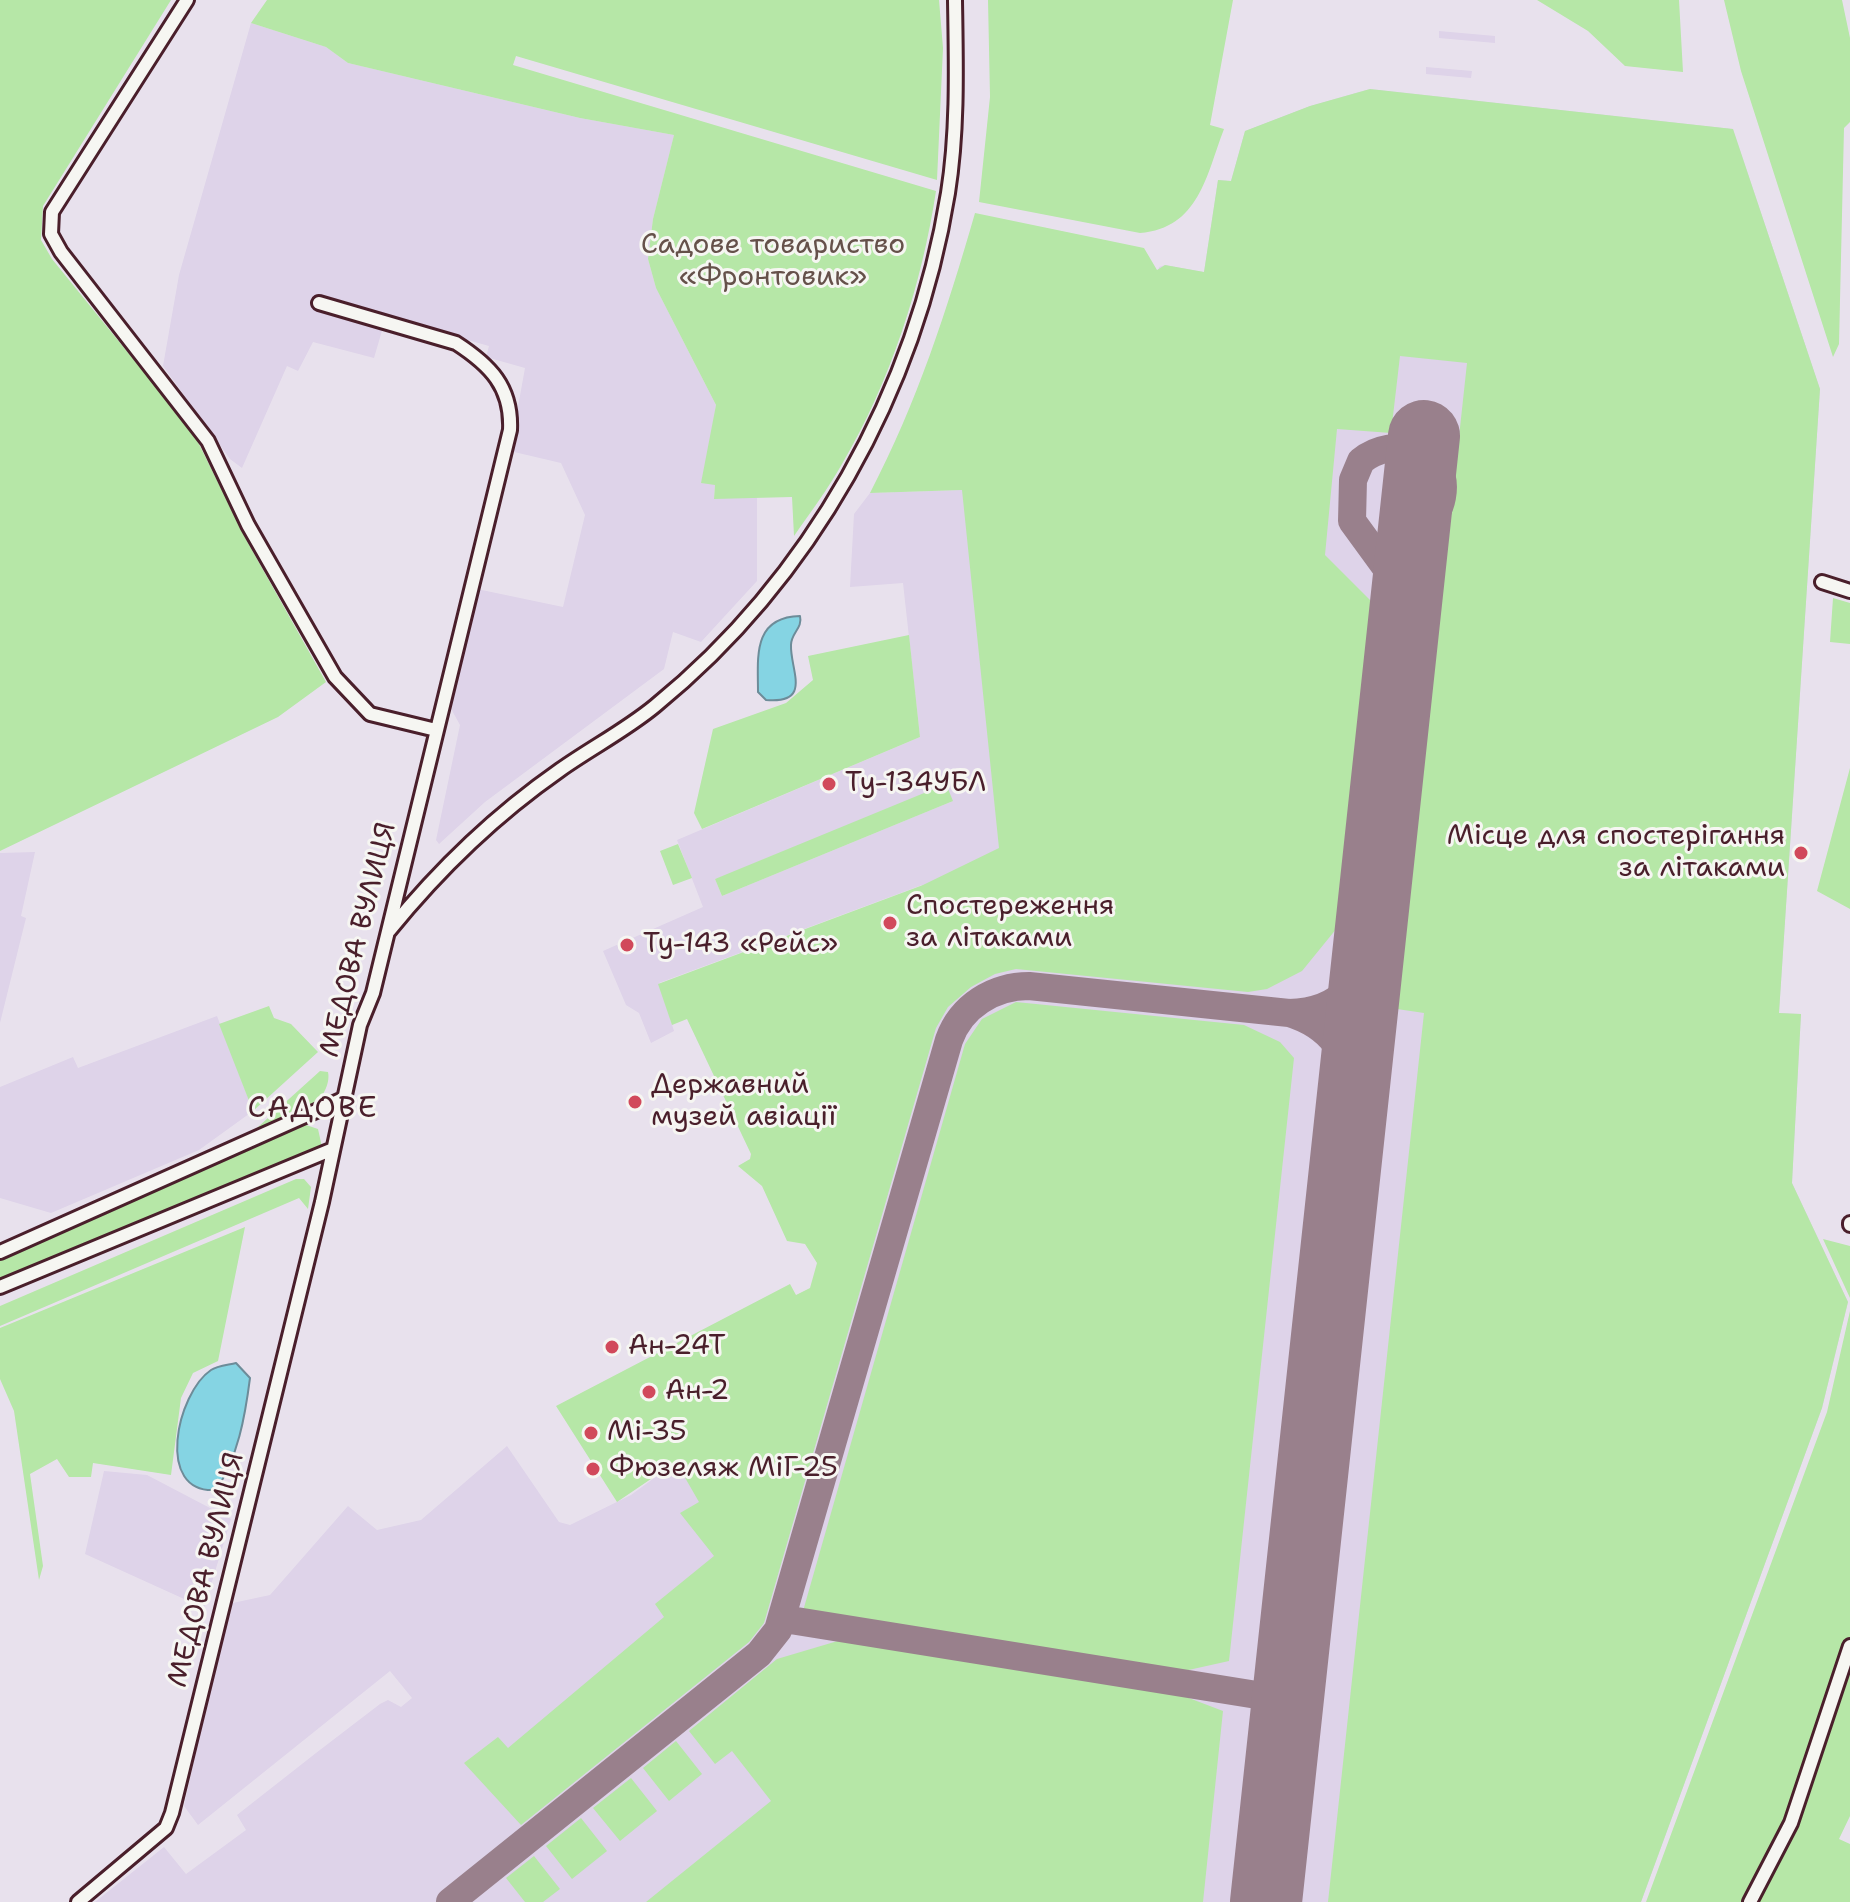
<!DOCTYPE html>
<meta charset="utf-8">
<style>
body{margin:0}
canvas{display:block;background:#e8e1ed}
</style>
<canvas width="1850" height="1902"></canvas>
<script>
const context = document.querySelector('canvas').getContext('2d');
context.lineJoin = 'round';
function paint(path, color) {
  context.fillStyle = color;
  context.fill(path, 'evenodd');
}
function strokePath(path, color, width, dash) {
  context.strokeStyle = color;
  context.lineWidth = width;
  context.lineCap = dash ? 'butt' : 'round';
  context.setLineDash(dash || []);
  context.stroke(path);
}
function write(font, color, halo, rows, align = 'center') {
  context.font = font + ' "Shantell Sans",sans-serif';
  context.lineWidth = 6;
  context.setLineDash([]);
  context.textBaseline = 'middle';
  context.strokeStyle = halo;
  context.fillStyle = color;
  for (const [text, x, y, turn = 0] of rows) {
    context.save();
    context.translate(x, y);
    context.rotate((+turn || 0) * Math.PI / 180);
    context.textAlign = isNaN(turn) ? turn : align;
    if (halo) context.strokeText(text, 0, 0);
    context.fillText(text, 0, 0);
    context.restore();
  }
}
paint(new Path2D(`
 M251,23L326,47L348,63L580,118L674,135L653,219L648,259L656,288L716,405L708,459L715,485L714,498H757V581L701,642L673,632L664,669L485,802L439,844L436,840L460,725L449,705L477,589L563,607L585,515L561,463L510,451L525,368L486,357L489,346L386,317L374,358L313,342L298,371L287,366L242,468L230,459L163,366L179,275Z
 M1439,31L1495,36V43L1439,38Z
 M1426,67L1472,71L1471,78L1426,74Z
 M1370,89L1733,129L1820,389L1779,1013L1801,1014L1792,1183L1848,1302L1822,1408L1641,1902H95L164,1847L186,1874L246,1830L237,1815L316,1753L380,1704L388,1700L401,1707L412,1698L390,1671L198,1825L184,1806L228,1604L270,1595L348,1506L377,1530L421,1520L507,1446L559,1522L570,1525L631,1495L676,1462L779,1405L922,885L659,983L674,1031L651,1043L639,1013L626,1005L603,951L703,907L677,840L920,737L903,583L850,587L854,514L870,493L962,490L1143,366L1159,267L1165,265L1204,272L1218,180L1231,181L1245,131L1310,106ZM953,801L722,896L715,879Z
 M35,852L21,916L26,918L0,1023V853Z
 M217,1016L253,1111L199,1150L51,1213L0,1198V1087L73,1057L78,1068Z
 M104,1471L147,1475L231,1519L204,1608L85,1554Z`), '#ded3e9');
paint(new Path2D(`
 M0,0H171L43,206L41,240L52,259L194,434L248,543L326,682L278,717L0,851Z
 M267,0H939L943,48L937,180L516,56L513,65L936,191C922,284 890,383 842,464C828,489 810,513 794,536L792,497L714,499L715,485L701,483L716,405L656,288L648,259L653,219L674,135L580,118L348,63L326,47L251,23Z
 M988,0H1233L1210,125L1224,129C1206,176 1199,228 1140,233L979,202L990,97Z
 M1537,0H1679L1683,72L1625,66L1588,31Z
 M1724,0H1842L1850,38V122L1844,128L1839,344L1833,357L1741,71Z
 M1370,89L1733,129L1820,389L1779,1013L1801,1014L1792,1183L1848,1302L1822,1408L1641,1902H1328L1424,1013L1397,1009L1467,363L1400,356L1391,433L1337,429L1325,555L1372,602L1337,928L1302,971L1267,989L1248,992L1016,969L995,974L971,987L948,1007L936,1028L764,1623L749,1642L521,1825L464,1763L498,1737L508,1748L664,1617L655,1604L714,1556L680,1513L699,1502L676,1462L617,1502L556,1406L790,1284L796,1295L810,1288L817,1263L805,1244L787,1241L762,1186L738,1166L750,1159L751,1154L687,1019L672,1025L658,984L923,885L999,848L962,490L870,493C917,403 947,310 975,213L1144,248L1157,270L1165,265L1204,272L1218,180L1231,181L1245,131L1310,106Z
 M1833,598L1850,603V644L1830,642Z
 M909,635L920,737L702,829L694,813L713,729L786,703L813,680L808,656Z
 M1850,768V909L1817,891Z
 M946,784L953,801L722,896L715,879Z
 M678,844L692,878L673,885L660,851Z
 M1016,1002L1244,1025L1280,1042L1294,1058L1229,1661L1184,1671L803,1611L965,1044L982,1019Z
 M269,1006L274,1018L291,1024L318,1052L253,1111L219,1024Z
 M320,1071L328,1072C331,1086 319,1102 309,1112L215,1150L248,1136Z
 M303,1124L318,1129L322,1147L0,1281V1258Z
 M296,1179H304L311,1187L308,1209L299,1198L0,1326V1306Z
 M245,1227L218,1361L193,1373L181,1398L171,1475L93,1463L91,1477H69L57,1459L30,1474L43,1566L39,1580L14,1411L0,1379V1328Z
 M1823,1239L1850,1246V1298Z
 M1850,1311V1816L1839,1839L1850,1844V1902H1646L1827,1412Z
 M841,1640L1181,1695L1223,1711L1203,1902H646L771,1801L732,1751L715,1764L689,1731L777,1659Z
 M676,1741L702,1774L669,1801L643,1768Z
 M631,1778L657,1811L620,1841L593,1808Z
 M581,1818L607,1851L572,1879L546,1846Z
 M534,1856L560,1889L543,1902H525L506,1878Z`), '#b6e7a7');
const water = new Path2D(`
 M800,616C803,628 791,633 791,645C790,670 813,704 766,700L758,692C758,658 752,617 800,616Z
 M236,1363L250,1378C245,1417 238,1457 216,1490C154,1494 177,1393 211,1370C217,1366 228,1365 236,1363Z`);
paint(water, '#85d4e3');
strokePath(water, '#6d8c99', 2);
strokePath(new Path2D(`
 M1404,623L1395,580L1352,521L1353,480L1361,461C1392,435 1451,448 1442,497C1438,519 1419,537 1412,558
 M1289,1013C1331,1026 1350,1054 1353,1097
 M784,1619L1288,1700
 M450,1902L759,1654L778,1630L949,1040C961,1006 994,986 1029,986L1289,1013C1347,1011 1363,978 1372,927`), '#99808c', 28);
strokePath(new Path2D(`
 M1266,1902L1424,436`), '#99808c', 72);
const minor = new Path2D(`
 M187,0L52,212L51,234L61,252L208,441L248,525L335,677L370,714L436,730
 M1822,582L1850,591
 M389,931C440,868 494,816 560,770C591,748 626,730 655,706C811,579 916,391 948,193C958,130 956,64 955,0
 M1850,1223V1225
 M0,1252L343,1099
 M0,1287L333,1149
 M78,1902L166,1828L172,1813L322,1202L360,1025L373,993L510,430C512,387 490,365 456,343L319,303
 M1750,1902L1791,1823L1850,1646`);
strokePath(minor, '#4a1f2b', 18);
strokePath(minor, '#f6f6f2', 12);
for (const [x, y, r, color] of [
 [829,784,8,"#d1495b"],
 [1801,853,8,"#d1495b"],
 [890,923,8,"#d1495b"],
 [627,945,8,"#d1495b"],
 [635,1102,8,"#d1495b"],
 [612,1347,8,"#d1495b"],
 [649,1392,8,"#d1495b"],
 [591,1433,8,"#d1495b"],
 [593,1469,8,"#d1495b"]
]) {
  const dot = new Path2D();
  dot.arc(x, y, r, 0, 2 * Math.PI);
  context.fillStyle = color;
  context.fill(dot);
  strokePath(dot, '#f6f6f2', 3);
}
write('28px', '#65514a', '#f6f6f2', [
 ["Садове товариство",773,246],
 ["«Фронтовик»",773,278]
]);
write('28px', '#4a1f2b', '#f6f6f2', [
 ["Ту-134УБЛ",845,784],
 ["Місце для спостерігання",1785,837,"right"],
 ["за літаками",1785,869,"right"],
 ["Спостереження",906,907],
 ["за літаками",906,939],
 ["Ту-143 «Рейс»",643,945],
 ["Державний",651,1086],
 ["музей авіації",651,1118],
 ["Ан-24Т",628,1347],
 ["Ан-2",665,1392],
 ["Мі-35",607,1433],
 ["Фюзеляж МіГ-25",609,1469]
], 'left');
write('28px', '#4a1f2b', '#f6f6f2', [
 ["МЕДОВА ВУЛИЦЯ",359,940,-76],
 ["МЕДОВА ВУЛИЦЯ",207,1570,-76]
]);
context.letterSpacing = '2px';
write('30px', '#4a1f2b', '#f6f6f2', [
 ["САДОВЕ",313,1109]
]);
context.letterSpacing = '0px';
</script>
